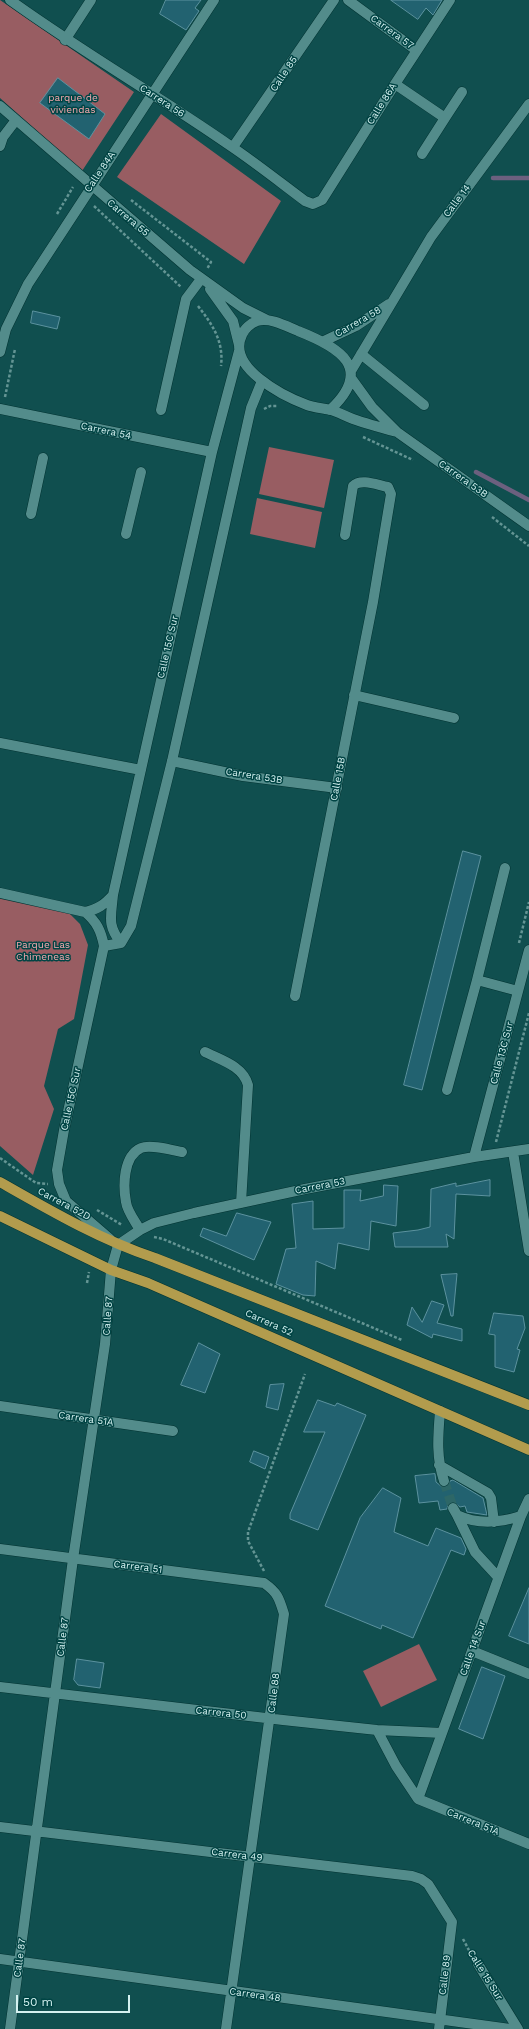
<!DOCTYPE html>
<style>
body{margin:0}
#map{position:relative;width:529px;height:2029px;overflow:hidden;background:#104f4f;font-family:"Work Sans",sans-serif}
canvas{display:block}
.scale{position:absolute;left:16px;top:1995px;width:114px;height:18px;box-sizing:border-box;border:2px solid #d4f1f0;border-top:0;padding-left:5px;font-size:12px;line-height:14px;white-space:nowrap;color:#d4f1f0;-webkit-text-stroke:3px #044;paint-order:stroke}
</style>
<div id="map">
<canvas width="529" height="2029"></canvas>
<div class="scale">50 m</div>
</div>
<script>
const context = document.querySelector('canvas').getContext('2d');
context.lineJoin = 'round';
function paint(path, color) {
  context.fillStyle = color;
  context.fill(path, 'evenodd');
}
function strokePath(path, color, width, dash) {
  context.strokeStyle = color;
  context.lineWidth = width;
  context.lineCap = dash ? 'butt' : 'round';
  context.setLineDash(dash || []);
  context.stroke(path);
}
function write(font, color, halo, rows, align = 'center') {
  context.font = font + ' "Work Sans",sans-serif';
  context.lineWidth = 3;
  context.setLineDash([]);
  context.textBaseline = 'middle';
  context.strokeStyle = halo;
  context.fillStyle = color;
  for (const [text, x, y, turn = 0] of rows) {
    context.save();
    context.translate(x, y);
    context.rotate((+turn || 0) * Math.PI / 180);
    context.textAlign = isNaN(turn) ? turn : align;
    if (halo) context.strokeText(text, 0, 0);
    context.fillText(text, 0, 0);
    context.restore();
  }
}
paint(new Path2D(`
 M0,0L134,92L82,171L0,98Z
 M161,114L281,201L244,264L117,177Z
 M269,447L334,460L324,508L259,494Z
 M257,498L322,512L315,548L250,534Z
 M0,898L67,911L80,924L88,945L74,1019L58,1029L44,1086L54,1109L33,1175L0,1146Z
 M419,1644L437,1680L381,1707L363,1671Z`), '#985d62');
strokePath(new Path2D(`
 M493,178H529
 M476,472L529,500`), '#6c607f', 4.5);
const building = new Path2D(`
 M166,0H201L195,8L199,11L186,30L160,14Z
 M391,0H442L433,15L426,8L418,19Z
 M58,78L105,114L89,139L40,103Z
 M33,311L60,317L57,329L31,323Z
 M463,851L481,856L422,1090L404,1085Z
 M490,1180V1196L456,1194L454,1239L446,1234L448,1247H395L393,1233L418,1230L430,1227L431,1189L456,1183V1186Z
 M384,1185L398,1186L396,1226L371,1221L369,1250L338,1243L335,1269L316,1261L315,1296L303,1295L276,1284L286,1249L296,1248L292,1204L313,1201V1229L344,1228V1190H361L360,1201L383,1196Z
 M237,1213L271,1222L254,1260L200,1236L203,1228L226,1236Z
 M457,1274L453,1316H451L441,1275Z
 M432,1301L444,1305L437,1323L462,1329V1341L433,1334L432,1338L407,1325L412,1307L422,1322Z
 M494,1313L523,1316L525,1328L517,1349L520,1350L514,1372L495,1367V1335L489,1334Z
 M199,1343L220,1354L205,1393L181,1385Z
 M284,1384L278,1410L266,1407L270,1385Z
 M318,1400L335,1406L337,1403L366,1415L318,1530L290,1519V1514L325,1432H304Z
 M254,1451L269,1457L265,1469L250,1462Z
 M435,1474L436,1482L442,1487L448,1486L450,1481L453,1480L483,1498L487,1515L467,1512L465,1506L460,1507L453,1502L448,1504L447,1509L440,1510L438,1501L419,1503L415,1476Z
 M383,1488L401,1498L394,1532L428,1546L436,1528L461,1538L466,1549L464,1555L451,1550L413,1638L382,1625L381,1629L325,1606L360,1518Z
 M529,1588V1644L509,1636Z
 M77,1659L104,1663L100,1688L78,1685L74,1680Z
 M482,1667L505,1676L483,1739L459,1729Z`);
paint(building, '#226270');
strokePath(building, '#5c929f', 1);
strokePath(new Path2D(`
 M444,1481L453,1508`), '#2d6767', 10, [10, 5]);
const minor = new Path2D(`
 M10,0C82,52 159,96 232,147C257,164 281,183 305,201L313,204L322,200L395,84L450,0
 M348,0L416,50
 M65,40L91,0
 M395,84L445,118L462,92
 M0,106L190,270L243,308L267,320
 M0,146L3,137L16,120
 M233,147L334,0
 M422,154L445,118
 M210,289L233,321L239,345
 M324,341L356,326L389,304
 M0,352L6,329L28,284L214,0
 M361,354L424,405
 M351,371L431,237L529,104
 M351,378L372,407L397,432L529,526
 M0,409L212,452
 M161,410L186,299L201,279
 M330,410C375,368 339,347 298,331C286,326 270,317 257,321C251,323 244,329 242,335C226,367 283,396 307,405C315,408 323,408 331,410C338,412 345,416 353,419C367,424 382,428 397,432
 M31,514L43,458
 M126,534L141,472
 M354,695L454,718
 M0,743L141,770
 M172,761L243,776L337,788
 M505,868L477,980L518,991
 M0,893L85,912C97,922 101,931 104,946L64,1130L57,1170L59,1184L66,1201L110,1239
 M85,912C98,909 104,905 113,895
 M121,943C107,925 111,917 113,895L212,452L239,351
 M104,946L121,943L131,926L172,761L251,408L262,381
 M295,996L373,602L391,494L388,487C377,485 361,478 353,486L345,535
 M205,1052C221,1060 243,1066 248,1085L241,1203
 M447,1090L477,980
 M513,1152L529,1251
 M474,1157L529,950
 M140,1230C135,1221 127,1211 126,1202C123,1186 123,1156 141,1148C150,1144 172,1150 182,1152
 M118,1245L140,1230L154,1223L194,1213L305,1189L474,1157L529,1149
 M0,1406L173,1431
 M440,1411C438,1436 436,1457 444,1481
 M439,1465L488,1493L491,1498L494,1522
 M453,1508L457,1515C478,1525 499,1523 521,1516
 M457,1515L475,1552L498,1577
 M0,1549L264,1583C278,1593 279,1598 284,1614L226,2029
 M472,1651L529,1674
 M0,1687L283,1720L377,1730L442,1733
 M377,1730L396,1766L418,1799L529,1844
 M418,1799L521,1516L529,1499
 M0,1827L412,1876L421,1879L428,1884L452,1922L439,2029
 M0,1959L510,2029
 M478,1964L518,2029
 M10,2029L73,1559L105,1344L111,1270L118,1245`);
const major = new Path2D(`
 M0,1182C51,1211 99,1239 155,1258L529,1405
 M0,1216L111,1270L148,1283L529,1450`);
strokePath(minor, '#023332', 11);
strokePath(major, '#023332', 11);
strokePath(new Path2D(`
 M131,200L211,262L207,269
 M94,206L181,287
 M57,214L73,187
 M198,306C212,324 224,341 221,366
 M5,397L15,349
 M264,409L270,406H278
 M363,437L413,460
 M492,517L529,546
 M519,943L529,902
 M496,1142L529,1013
 M0,1158L36,1183L48,1184
 M97,1210L122,1225
 M154,1237L163,1239L402,1340
 M87,1283L89,1272
 M264,1571L248,1541V1532L305,1374
 M463,1939L471,1954`), '#649594', 2.5, [3, 2]);
strokePath(minor, '#538c8b', 10);
strokePath(major, '#b29c4d', 10);
write('10px', '#d4f1f0', '#044', [
 ["Carrera 57",392,32,36],
 ["Calle 85",284,74,-56],
 ["Carrera 56",162,101,33],
 ["Calle 86A",382,104,-58],
 ["Calle 84A",100,172,-56],
 ["Calle 14",457,201,-53],
 ["Carrera 55",128,218,40],
 ["Carrera 58",358,322,-30],
 ["Carrera 54",106,431,12],
 ["Carrera 53B",463,479,35],
 ["Calle 15C Sur",168,647,-77],
 ["Carrera 53B",254,776,9],
 ["Calle 15B",338,779,-79],
 ["Calle 13C Sur",502,1053,-75],
 ["Calle 15C Sur",71,1099,-78],
 ["Carrera 53",320,1186,-11],
 ["Carrera 52D",64,1204,28],
 ["Calle 87",108,1316,-86],
 ["Carrera 52",269,1323,24],
 ["Carrera 51A",86,1419,8],
 ["Carrera 51",138,1567,7],
 ["Calle 87",63,1637,-83],
 ["Calle 14 Sur",473,1648,-70],
 ["Calle 88",274,1693,-83],
 ["Carrera 50",221,1713,6],
 ["Carrera 51A",473,1822,22],
 ["Carrera 49",237,1855,7],
 ["Calle 87",20,1958,-82],
 ["Calle 89",445,1975,-83],
 ["Calle 15 Sur",485,1975,58],
 ["Carrera 48",255,1995,8]
]);
write('10px', '#f5a8ae', '#044', [
 ["parque de",73,98],
 ["viviendas",73,110],
 ["Parque Las",43,945],
 ["Chimeneas",43,957]
]);
</script>
